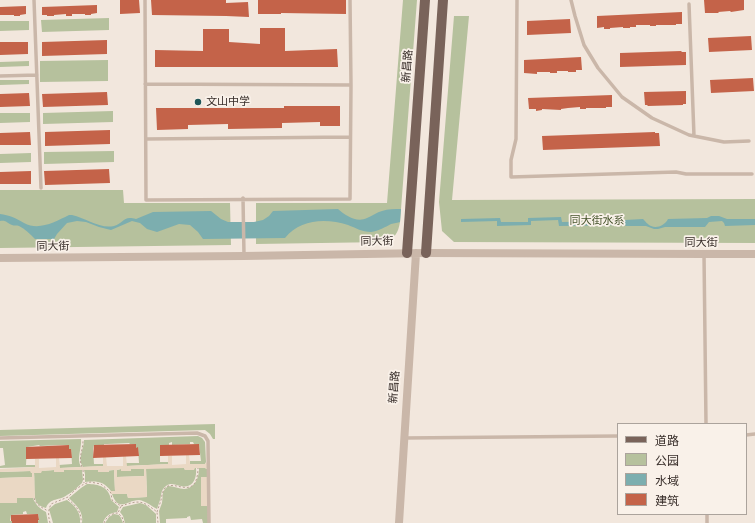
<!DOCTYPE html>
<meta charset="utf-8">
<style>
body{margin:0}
#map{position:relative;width:755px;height:523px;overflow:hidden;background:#f2e7dd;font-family:Roboto,"Noto Sans SC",sans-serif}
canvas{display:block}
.legend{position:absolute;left:617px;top:423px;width:130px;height:92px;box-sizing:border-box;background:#f9f1e9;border:1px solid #aba39c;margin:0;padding:5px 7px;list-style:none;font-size:12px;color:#372d29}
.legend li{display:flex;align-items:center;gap:8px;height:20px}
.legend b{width:20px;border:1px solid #aba39c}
</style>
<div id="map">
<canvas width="755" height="523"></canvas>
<ul class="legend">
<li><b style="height:5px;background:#79635a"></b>道路</li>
<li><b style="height:11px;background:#b6c19d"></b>公园</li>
<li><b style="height:11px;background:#7caeaf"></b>水域</li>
<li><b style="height:11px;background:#c46349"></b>建筑</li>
</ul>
</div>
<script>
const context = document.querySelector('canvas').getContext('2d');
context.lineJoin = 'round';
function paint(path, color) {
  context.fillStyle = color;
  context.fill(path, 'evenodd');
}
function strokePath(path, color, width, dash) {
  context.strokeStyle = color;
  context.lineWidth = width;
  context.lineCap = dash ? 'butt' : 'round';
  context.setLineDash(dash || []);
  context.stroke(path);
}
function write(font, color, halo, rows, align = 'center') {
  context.font = font + ' Roboto,"Noto Sans SC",sans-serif';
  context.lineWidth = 3.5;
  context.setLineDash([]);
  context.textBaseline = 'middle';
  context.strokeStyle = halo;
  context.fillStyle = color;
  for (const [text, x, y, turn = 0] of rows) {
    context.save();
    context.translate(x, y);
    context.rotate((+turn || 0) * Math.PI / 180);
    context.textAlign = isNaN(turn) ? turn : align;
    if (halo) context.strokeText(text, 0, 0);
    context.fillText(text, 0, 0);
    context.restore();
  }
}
paint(new Path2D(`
 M403,0H417L400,222C398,234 395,237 385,242L256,244V203H387Z
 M454,16H469L452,200L755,199V243L454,242L442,231L439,202Z
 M109,18V30L42,32L41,20Z
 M0,21H29V30L0,31Z
 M108,60V81L40,82V61Z
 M29,61V66L0,67V62Z
 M0,80H29V84L0,85Z
 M113,111V122L43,124V113Z
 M0,113H30V122L0,123Z
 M114,151V162L44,164V152Z
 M31,153V162L0,163V154Z
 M0,190H123L124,203H230L231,245L0,248Z
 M215,424V439H213L210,434L205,430L0,436V430Z
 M198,436L202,438L205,442L206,462L205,464H190V461H201L199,444H194L193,442H190V444L172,445V442L169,443V445H160V462H169V464L126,466V463H139L138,448H136V444H130L129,443L107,444H104V445H94L93,449L94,464H103V466L83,467C77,459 84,449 84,440Z
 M81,439C82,449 76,458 81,467L60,468L59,465L72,464L71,449H69V445H60L40,446L39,445L27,447L26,465H35V467L0,468V466L5,465L3,448H0V441Z
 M146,468H184L185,470H194V468H196C197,478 193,489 181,486C175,485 171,482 166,486C160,491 162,494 160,500C159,503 158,506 157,509C151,506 146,501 139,500C127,500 119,513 112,494H127L128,498L147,497Z
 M199,468H205L207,469V477L201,478V506H208V523H203L202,519L191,520L190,516L187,517V518L166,519V523H160L159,511L162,503L163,492L165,489L168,486C174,486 179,489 184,489C196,488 199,477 199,468Z
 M121,469V471H131V469H144V476L117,477V470Z
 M54,470V472H64V470H82L83,480L82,483C77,487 73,492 67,495C60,501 50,497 46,508C43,507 39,506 37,503C33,498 35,480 34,473H41V471Z
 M84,470H98V472L114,470L115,491H111C103,481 97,481 85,482V474Z
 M31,471L32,473V477L0,478V472Z
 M87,484C99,484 109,487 111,500L119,507L117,512C110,513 105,516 103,523H82C84,512 76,505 69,498L81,488Z
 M17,498H33C35,504 40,509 46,512L48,523H34L39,520L38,514H27L26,511L23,512V514L11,515L10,521H12V523H0V503H17Z
 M67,500C75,506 81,512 80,523H53L49,509L55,504Z
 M140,503L146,505L156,514V523H125L123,516L120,512L123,507Z
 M114,514L119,515L121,518L123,523H105L109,517Z`), '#b6c19d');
paint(new Path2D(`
 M186,455H189L190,464H205L209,460V470L205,468H195L194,470H185L184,468L146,469L147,497L128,498L127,494H111L109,491H115L114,470H109V472H98V470H64V472H54V470L42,471L41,473H34L35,498H17V503H0V478L32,477V473H31L30,471L0,472V469L35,467V459H39V468L56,467V458H59L60,468L103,466V457H106L107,466H123V456H126L127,466L168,464V456H172V465L186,464ZM121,469V471H131V469H144V476L117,477V470Z
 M201,477H209V506H201Z`), '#ead8c4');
paint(new Path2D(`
 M338,209C346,216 357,223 367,218C372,216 377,212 382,211C388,209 395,209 401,209L400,222C398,223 394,223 391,224C385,227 379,231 371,232C362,232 356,228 348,225C326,218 300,219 285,238L203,239L198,232L190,225L179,224L157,232L147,229L140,223L132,221L111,230L99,227L86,222L77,221L67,223L57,234L54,239H35C30,234 25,229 19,226C17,225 14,226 12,225C6,223 7,220 0,221V214C9,215 16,218 24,223C39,231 55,222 69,215H72C86,218 99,229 114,226C124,223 123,215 136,219L153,212L211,211L221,219L228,222H254L263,220L269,216L273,211Z
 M711,216H719L727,219H755V225L725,226L724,223L722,221L709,222L705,227H665L658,229H654L646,226H626L625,225L559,226L558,220L531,221V225L497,226V221L461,222V219L500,218L501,222H528V218L561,217L562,222L625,221V220L643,219C645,221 648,225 651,226C657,229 665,225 668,219L707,218Z`), '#7caeaf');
paint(new Path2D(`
 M120,0H139L140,13L120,14Z
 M151,0H226V3L248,2L249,17L226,16L152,15Z
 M258,0H346V14L281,13V14H258Z
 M704,0H744V10L731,12L730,11L718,12L719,13H705Z
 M97,5V13L91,14V15H85V14H72V16H66V14L54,15V16H47V15H42V7Z
 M26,6V14L20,15V16H14V15H0V7Z
 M682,12V24H676V25H656V26H650V25H636V27H630V28H623V27L610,28V29H604V27L597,28V16Z
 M570,19L571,33L527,35V21Z
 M260,28H285V51L337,49L338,67H155V50L203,51V29H229V42L260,44Z
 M751,36L752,50L709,52L708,38Z
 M107,40V54L42,56V42Z
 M0,42H28V54L0,55Z
 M681,51L682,52H686V65L620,67V53Z
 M581,57L582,70H576V72H568V71H557V73H550V72H537V74L524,73V60Z
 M753,78L754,91L711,93L710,80Z
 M686,91V104H683V105L648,106L647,105H645L644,92Z
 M107,92L108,105L43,107L42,94Z
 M29,93L30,106L0,107V94Z
 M612,95V107H606V108H586V109H580V107L568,108L561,109V110L542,109V110L536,111V109H529L528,98Z
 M284,106H340V126H320V122L282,123V128L228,129V124L188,125V129L157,130L156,108H284Z
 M110,130V144L45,146V132Z
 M30,132L31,145H0V133Z
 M655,132V133H659L660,146L543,150L542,136Z
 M109,169L110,183L45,185L44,171Z
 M31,171V184H0V172Z
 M136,444V448L138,447L139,456L93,458L94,445Z
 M199,444L200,455L160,456V445Z
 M69,445V449H71L72,458L26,459V447Z
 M38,514L39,520H38V523H12V521H11V515Z`), '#c46349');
strokePath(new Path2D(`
 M82,467C78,458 83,450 83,441
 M83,470L84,483
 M34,498C36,505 41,507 48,511
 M68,499C76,506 82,512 81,523
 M121,506C139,500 142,500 157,512L158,523
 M157,512C158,508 160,504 161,500C162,496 162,492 165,488C174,478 197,503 198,468
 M50,523C48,515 48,511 51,504L68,497L76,489L84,484L90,482L101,484L108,490L111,493L112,500L121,506L118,513
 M104,523C106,517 112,513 118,513L122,517L124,523`), '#b6a193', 1, [2, 2]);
strokePath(new Path2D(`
 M34,0L41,188
 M145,0L146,200L350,199L351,85L350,0
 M517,0L516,139L511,160V177L676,172L686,174H752
 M571,0L575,16L584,45L598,68L622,97L652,118L689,135L724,142L749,141
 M689,4L694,136
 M0,76L37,75
 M145,84L351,85
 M146,139L350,137
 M243,198L244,255
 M704,254L706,424
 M746,435L755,434
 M0,438L197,433L205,436L208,441L209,523
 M405,438L618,436
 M707,514V523`), '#cab7a9', 3.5);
strokePath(new Path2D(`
 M0,258L244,256L426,253L704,254H755
 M399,523L416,253`), '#cab7a9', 8);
strokePath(new Path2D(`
 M407,253L425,0
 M426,253L443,0`), '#79635a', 10);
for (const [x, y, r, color] of [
 [198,102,4,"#1f5658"]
]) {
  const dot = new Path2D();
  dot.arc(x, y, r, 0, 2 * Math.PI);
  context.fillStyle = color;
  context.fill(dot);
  strokePath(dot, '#f9f1e9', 1.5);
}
write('11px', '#372d29', '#f9f1e9', [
 ["新昌路",408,66,-86],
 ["同大街",377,242,-1],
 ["同大街",701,243],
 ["同大街",53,247,-1],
 ["新昌路",395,387,-86]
]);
write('11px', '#372d29', '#f9f1e9', [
 ["文山中学",206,102]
], 'left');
write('11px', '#47552d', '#f9f1e9', [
 ["同大街水系",597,221]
]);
</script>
